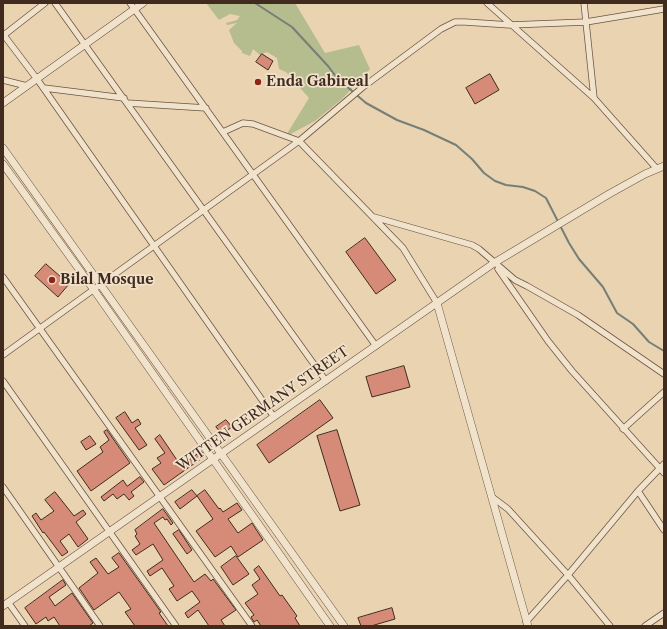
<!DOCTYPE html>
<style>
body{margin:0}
#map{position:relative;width:667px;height:629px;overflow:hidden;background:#e9d3b1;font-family:"Libre Caslon Text",serif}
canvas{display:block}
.frame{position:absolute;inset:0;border:4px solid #412b1e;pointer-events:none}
</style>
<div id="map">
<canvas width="667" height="629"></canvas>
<div class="frame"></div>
</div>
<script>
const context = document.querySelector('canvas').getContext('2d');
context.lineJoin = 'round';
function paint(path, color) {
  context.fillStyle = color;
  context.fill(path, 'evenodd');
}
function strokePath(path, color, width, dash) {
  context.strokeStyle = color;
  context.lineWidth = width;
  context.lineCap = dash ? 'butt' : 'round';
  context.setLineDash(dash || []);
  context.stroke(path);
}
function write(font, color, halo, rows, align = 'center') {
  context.font = font + ' "Libre Caslon Text",serif';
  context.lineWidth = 3.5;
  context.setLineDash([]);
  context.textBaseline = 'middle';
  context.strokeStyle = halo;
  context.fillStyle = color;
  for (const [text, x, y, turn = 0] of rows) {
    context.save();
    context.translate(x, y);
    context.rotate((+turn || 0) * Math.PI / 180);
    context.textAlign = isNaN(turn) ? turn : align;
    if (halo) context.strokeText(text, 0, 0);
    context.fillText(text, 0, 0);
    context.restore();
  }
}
paint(new Path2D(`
 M206,3H295L325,53L359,45L370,69L342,99L315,121L285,137L309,98L286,72L279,69L277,58L267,52L260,55L253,49L250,56L242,53V51L234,43L229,30L237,23L227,25L226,23L237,20L240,16L230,14L219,20Z`), '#b5bc8d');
strokePath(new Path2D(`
 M255,3L292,27L328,66L337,78L366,103L397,120L424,130L456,145L472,159L484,173L495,181L506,185L523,187L535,191L546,198L569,243L579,259L603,287L617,313L633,324L649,342L664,351`), '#757f77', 2);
const building = new Path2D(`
 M262,54L273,61L268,70L256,62Z
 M490,74L499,90L475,104L466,88Z
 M365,238L396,280L376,294L346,252Z
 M46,264L69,284L58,297L35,276Z
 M404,366L410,387L372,397L366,377Z
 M320,400L333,418L269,463L257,445Z
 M125,412L132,423L138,419L141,424L135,428L147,445L139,450L116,418Z
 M226,420L232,427L222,434L216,427Z
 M107,430L130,463L91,491L77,471L103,452L100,447L109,440L104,432Z
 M337,430L360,505L340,511L317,436Z
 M160,435L181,466L201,451L205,456L164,485L152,469L161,463L157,458L165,453L155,439Z
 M90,436L96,444L86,450L81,442Z
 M140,477L144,482L131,492L134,496L129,500L124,494L117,499L113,494L104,501L101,497L123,480L127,486Z
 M192,490L197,496L180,509L175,502Z
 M205,490L219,509L220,508L223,512L237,503L242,510L228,519L238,533L252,523L263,540L238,557L231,546L215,557L196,531L213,519L197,496Z
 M55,492L74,516L83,510L86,514L76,522L88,539L78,547L69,534L60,541L68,552L62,556L44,532L43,533L32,516L36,513L41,520L54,511L45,500Z
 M163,509L173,523L171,525L167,519L165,520L163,517L154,523L194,582L205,574L211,581L213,579L236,610L221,620L225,626H209L198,610L188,618L185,613L200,602L192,591L177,601L169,589L174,586L162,568L150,576L147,571L163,560L153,544L136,555L132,550L140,544L135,536L137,534L135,530Z
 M179,530L192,550L187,554L173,534Z
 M119,553L161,612L159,613L168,626H135L125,612L131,609L119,592L94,610L79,588L98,573L90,562L96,558L108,574L119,567L112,558Z
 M236,556L249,574L233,585L221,567Z
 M259,566L280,596L282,595L297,616L295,618L300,626H261L257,620L254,622L251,617L254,615L245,603L258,594L252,585L260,579L254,570Z
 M63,580L66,585L49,597L55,606L72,593L93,623L89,626H60L54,617L48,621L46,617L36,624L25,608Z
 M392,608L395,619L371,626H361L358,618Z`);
paint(building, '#d68a78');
strokePath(building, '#412b1e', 1);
const minor = new Path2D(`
 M55,3L326,381
 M130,3L376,346
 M487,3L594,98L657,169
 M584,3L594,98
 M3,34L37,79L274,417
 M4,35L45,3
 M3,80L27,86
 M44,88L124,98
 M127,103L206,108
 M223,132L243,123L253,124L299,141L403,248L437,303
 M374,217L472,245L479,249L515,280L527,286L578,315L664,374
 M498,269L548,341L572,371L664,473
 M3,277L252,626
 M3,355L299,141L363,87L441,29L455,22H465L510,25L586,22L664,9
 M3,381L176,626
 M623,429L664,392
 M3,487L100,626
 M638,491L664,530
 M492,497L508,509L568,575L610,626
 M8,602L25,626
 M526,622L568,575L638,491L664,464
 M645,626L664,613`);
const tertiary = new Path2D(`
 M3,103L143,3
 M3,148L344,626
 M3,164L94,290L330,626
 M437,303L528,626
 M3,606L494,263L609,194L645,174L664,166`);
strokePath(minor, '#6b5543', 7);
strokePath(tertiary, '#6b5543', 8);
strokePath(minor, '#f1e2cc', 5.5);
strokePath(tertiary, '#f1e2cc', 7);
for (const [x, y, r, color] of [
 [258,82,4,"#8f2418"],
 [52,280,4,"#8f2418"]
]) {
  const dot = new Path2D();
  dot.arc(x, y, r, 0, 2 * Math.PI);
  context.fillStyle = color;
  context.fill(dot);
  strokePath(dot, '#f1e2cc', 1.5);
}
write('bold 14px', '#412b1e', '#f1e2cc', [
 ["Enda Gabireal",266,82],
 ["Bilal Mosque",60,280]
], 'left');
write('14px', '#412b1e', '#f1e2cc', [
 ["WITTEN GERMANY STREET",263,409,-35]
]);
</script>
